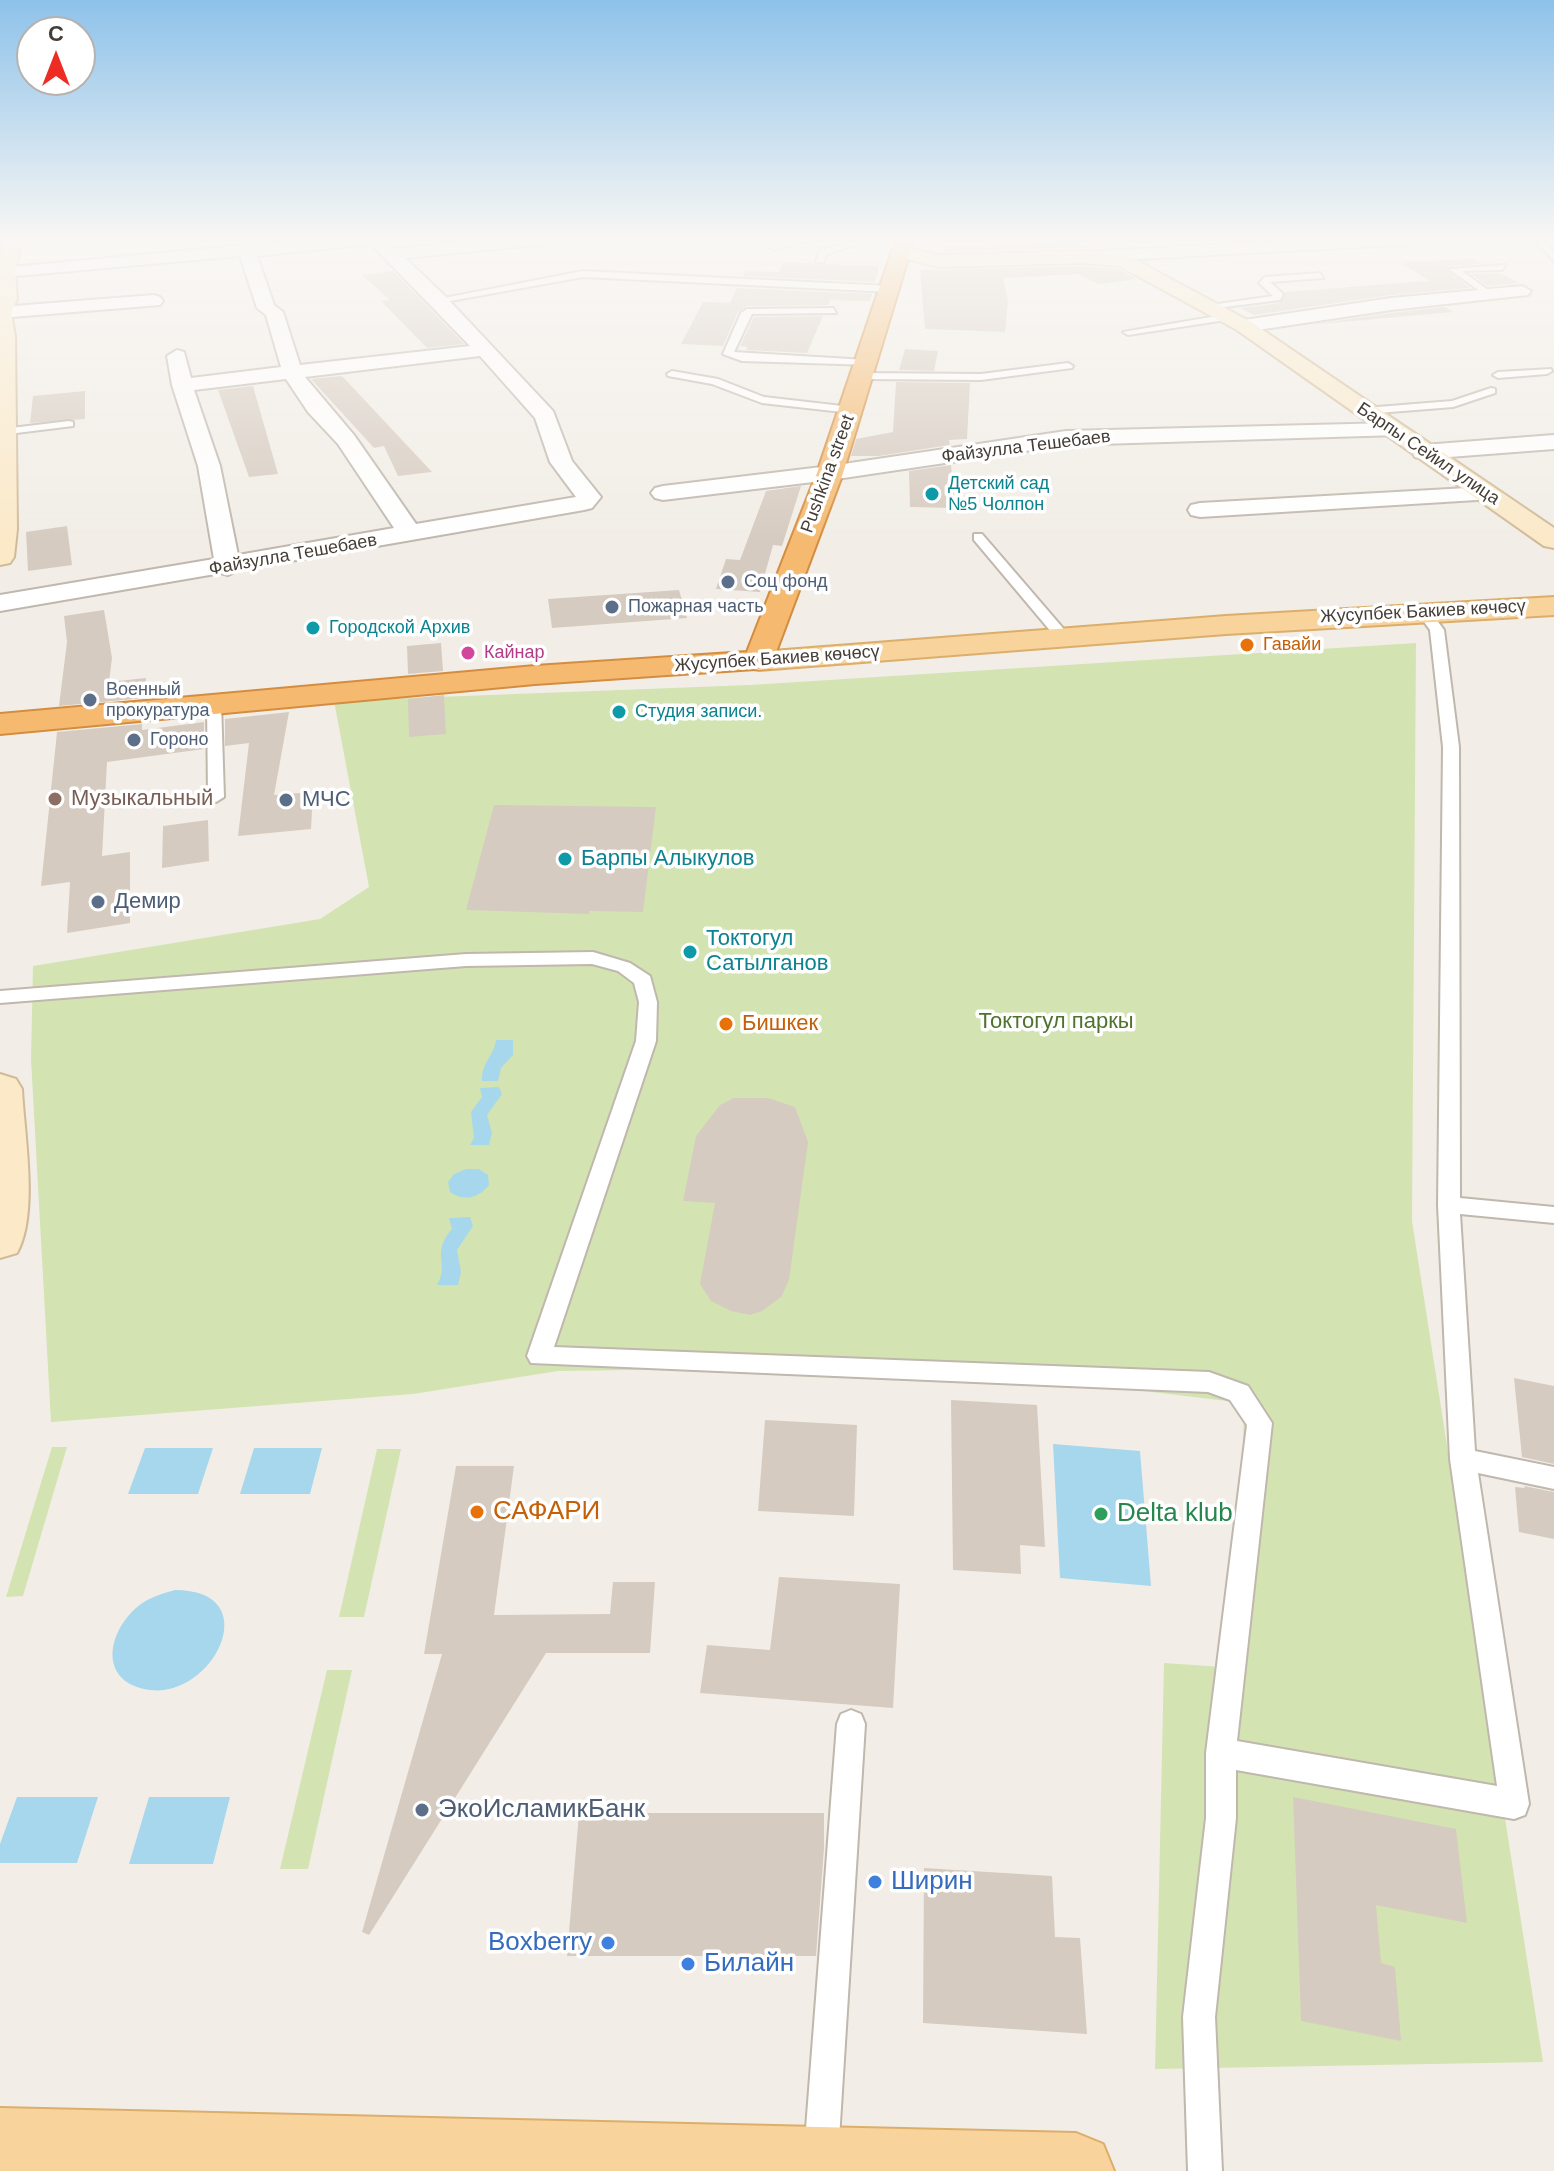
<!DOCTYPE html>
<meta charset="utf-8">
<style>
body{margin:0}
#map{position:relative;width:1554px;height:2171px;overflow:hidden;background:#f2eee7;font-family:Arial,sans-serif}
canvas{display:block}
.north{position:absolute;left:16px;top:16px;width:80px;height:80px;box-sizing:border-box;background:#fff;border:2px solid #b5b2af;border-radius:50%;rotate:0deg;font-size:22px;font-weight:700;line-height:32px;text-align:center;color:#453e36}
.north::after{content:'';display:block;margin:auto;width:28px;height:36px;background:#ed2c24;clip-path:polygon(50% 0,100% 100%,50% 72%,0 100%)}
</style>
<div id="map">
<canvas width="1554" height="2171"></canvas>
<div class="north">С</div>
</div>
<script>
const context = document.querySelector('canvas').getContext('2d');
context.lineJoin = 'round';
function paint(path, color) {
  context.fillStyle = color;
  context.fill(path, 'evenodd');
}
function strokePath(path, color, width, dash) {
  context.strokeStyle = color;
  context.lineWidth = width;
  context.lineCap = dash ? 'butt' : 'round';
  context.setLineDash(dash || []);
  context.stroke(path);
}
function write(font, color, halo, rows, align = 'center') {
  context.font = font + ' Arial,sans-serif';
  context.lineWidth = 7;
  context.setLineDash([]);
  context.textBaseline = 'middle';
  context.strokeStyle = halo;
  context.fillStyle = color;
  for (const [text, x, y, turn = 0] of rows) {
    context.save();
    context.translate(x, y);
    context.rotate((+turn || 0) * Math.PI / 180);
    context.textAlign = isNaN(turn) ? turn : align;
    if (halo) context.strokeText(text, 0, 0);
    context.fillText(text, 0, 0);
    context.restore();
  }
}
paint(new Path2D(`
 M1416,643L1412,1221L1543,2062L1155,2069L1164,1663L1238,1668L1244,1403L934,1366L558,1371L413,1394L51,1422L31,1059L33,966L320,919L369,887L334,701L750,685Z
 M52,1447H67L23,1596L6,1597Z
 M377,1449H401L364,1617H339Z
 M327,1670H352L308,1869H280Z`), '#d3e4b2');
paint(new Path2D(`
 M496,1040H513V1055L501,1068L498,1081H482C481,1063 494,1056 496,1040Z
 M499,1087L502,1094L487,1115L492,1133L489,1145H470L474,1138L471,1112L482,1097L480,1088Z
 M466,1169H479L488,1175L489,1185C479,1198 464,1202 450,1192L448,1182L454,1174Z
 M470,1217L473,1226L457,1250L461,1272L458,1285H437C450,1264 430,1254 452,1229L449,1218Z
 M1053,1444L1140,1451L1151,1586L1060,1578Z
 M145,1448H213L198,1494H128Z
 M254,1448H322L310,1494H240Z
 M175,1590C267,1590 214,1698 150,1690C99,1683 106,1635 136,1608C147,1598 161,1594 175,1590Z
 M17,1797H98L77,1863H0V1844Z
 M149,1797H230L213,1864H129Z`), '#a7d7ec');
paint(new Path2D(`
 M1076,241L1084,248L944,252L945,246L990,247L987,244Z
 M1473,259L1482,264L1449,266L1446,269L1470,288L1391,295L1254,315L1241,308L1280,303L1285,292L1429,281L1400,262Z
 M783,262L878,266V272L875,282L743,276L746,271L779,272Z
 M1083,266L1118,269L1137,279L1098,284L1079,274L1003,278L1008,301L1005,332L925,329L920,270Z
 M393,271L464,344L427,348L381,301L390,300L362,275Z
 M1499,273L1519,283L1488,286L1471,274Z
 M737,288L872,294L870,301L830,300L828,305L747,306L738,312L723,346L681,344L703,302L730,303Z
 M1445,307L1453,312L1308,325L1391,313Z
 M823,316L807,353L746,350L748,347L740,346L754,317Z
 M905,349L938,351L934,371L899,370Z
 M341,376L344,378L432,472L398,476L384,446L374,448L311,379Z
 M896,382L970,383L967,439L949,440L950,445L879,456H851L856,439L893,432Z
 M253,386L278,474L249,477L218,390Z
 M85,391V419L30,423L33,396Z
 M951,465L955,508L910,507L909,471Z
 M801,486L782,546L773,545L760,592L716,589L726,559L740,560L766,491Z
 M67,526L72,565L28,571L26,532Z
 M679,590L687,618L552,628L548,599Z
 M104,610L112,658L109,682L146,678L144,698L59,706L67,642L64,616Z
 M441,643L443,671L408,674L407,646Z
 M444,695L446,734L409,737L408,699Z
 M289,712L274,795L313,792L311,829L238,836L249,743L225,746V719Z
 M204,722V749L107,762L102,856L130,852V923L67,933L70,882L41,886L57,732L142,724V730Z
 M494,805L656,807L643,912L589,911V914L466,910Z
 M208,820L209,861L162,868L163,826Z
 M734,1098H768L795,1107L808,1142L789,1280L781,1297L762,1311L750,1315L731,1311L711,1301L700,1284L715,1203L683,1201L696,1136L720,1105Z
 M1514,1378L1554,1386V1464L1522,1457Z
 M951,1400L1037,1405L1045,1547L1020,1545L1021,1574L953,1570Z
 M765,1420L857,1425L854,1516L758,1511Z
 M456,1466H514L494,1615L610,1614L613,1582H655L650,1653H546L369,1935L362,1932L442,1654H424Z
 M1524,1486L1554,1492V1539L1519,1532L1515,1487L1525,1488Z
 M779,1577L900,1584L893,1708L700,1693L707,1645L770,1650Z
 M1293,1797L1456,1829L1467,1923L1376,1905L1381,1963L1395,1967L1401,2041L1301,2021Z
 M579,1813H824V1848L816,1956H567Z
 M924,1868L1052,1876L1055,1937L1080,1938L1087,2034L923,2023Z`), '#d6cbc0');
const lane = new Path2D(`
 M799,239H814L773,250L769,247Z
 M863,239H876L827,254L823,263L816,261L820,250Z
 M1533,239H1541L1554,253V261Z
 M1505,265L1502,270L1462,271L1491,292L1488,297L1449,269Z
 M583,271L891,286L896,289L891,292L583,277L439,303L434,300Z
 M1320,273L1323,278L1270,282L1283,294L1280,300L1209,309L1204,306L1273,296L1259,283L1265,277Z
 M833,308L836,313L752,314L734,352L867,360L872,363L871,365L742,361L723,354L741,313L747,309Z
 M1229,314L1232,319L1128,335L1123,332Z
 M1068,363L1073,366L1072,368L981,380L863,379L858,376L863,373L981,374Z
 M1551,369L1552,371L1547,374L1498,378L1493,375L1498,372Z
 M672,371L718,379L764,397L851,407L856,410L851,413L762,403L712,384L668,376L667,374Z
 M1491,388L1495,389V393L1453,407L1365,414L1360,411L1365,408L1452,401Z
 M69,421L73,422V426L0,435L3,429Z
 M974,534H982L1068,634V640H1058L974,540Z
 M1418,608H1428L1444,630L1459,747L1460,1198L1554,1207V1223L1460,1214L1475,1451L1554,1467V1489L1478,1473L1529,1804L1525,1815L1514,1819L1236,1770V1818L1215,2017L1222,2171H1188L1183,2017L1206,1818V1753L1247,1425L1230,1400L1208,1392L531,1363L527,1356L636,1041L639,1002L634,983L618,971L592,964L466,966L0,1003V991L466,954L593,952L630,963L650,976L657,1002L656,1041L554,1347L1209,1372L1248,1386L1272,1423L1237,1741L1497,1786L1450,1459L1438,1205L1443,747L1430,630L1416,611Z
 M214,699L221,703L224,797L216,802L208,797L207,703Z
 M851,1710L861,1714L865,1724L838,2155L833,2167L824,2171L809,2167L804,2155L837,1724L841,1714Z`);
const street = new Path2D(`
 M247,239H263V244L320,239H384L395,249L496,239H554L546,244L405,258L445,296L553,411L572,461L601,497L592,508L584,510L239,570L228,575L221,573L0,611V595L214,559L198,466L172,385L167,356L177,350L184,352L191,378L281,367L266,315L257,308L240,256L5,277L0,276V268L247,245ZM371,244L470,346L300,365L283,312L274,305L257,256ZM480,356L535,418L550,462L576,497L416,524L354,435L305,377ZM286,379L308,412L338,444L394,528L238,555L220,466L194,390Z
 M1327,239H1425L1417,244L1083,262L1074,257L1083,252Z
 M1522,286L1531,291L1528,295L1391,310L1244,332L1234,326L1244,320L1391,298Z
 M154,295L160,297L163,301L160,305L0,318L1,307Z
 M1391,423L1399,425L1402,430L1399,435L1066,445L830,480L663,500L655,498L651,493L655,488L663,486L830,466L1066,431Z
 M1554,435V449L1423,459L1415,457L1412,452L1415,447L1423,445Z
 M1485,487L1493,489L1497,494L1493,499L1200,517L1191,515L1188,510L1191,505L1200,503Z`);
const secondary = new Path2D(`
 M4,239H22L15,272L17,299L11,313L15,336L17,529L14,557L10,563L0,565V254Z
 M901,246L939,255L1083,251L1130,257L1251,322L1554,528V548L1544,546L1237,330L1119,266L1083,263L939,267L894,256L892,252Z
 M0,1074L16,1079L22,1089C24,1133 39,1214 17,1253L0,1258Z`);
const primary = new Path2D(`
 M1554,597V615L1226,634L759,670L748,668L743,661L748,654L759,652L1226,616Z
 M0,2108L1076,2133L1103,2144L1114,2171H0Z`);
const highway = new Path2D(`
 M896,239H914L843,473L770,668L535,684L0,734V714L535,666L747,652L817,473Z`);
strokePath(lane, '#c0b7ad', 4);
strokePath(street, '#c0b7ad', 4);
strokePath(secondary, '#d0bb99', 4);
strokePath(primary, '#dcae6b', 4);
strokePath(highway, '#d48d40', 4);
paint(lane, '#fff');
paint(street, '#fff');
paint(secondary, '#fbe9c8');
paint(primary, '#f8d39b');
paint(highway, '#f5ba70');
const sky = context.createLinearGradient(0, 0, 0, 543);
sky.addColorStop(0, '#8ec2ea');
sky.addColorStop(0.44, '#f9f7f4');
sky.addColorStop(1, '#f9f7f400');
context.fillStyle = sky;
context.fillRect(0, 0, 1554, 543);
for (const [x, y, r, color] of [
 [932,494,8,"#0f9aa8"],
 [728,582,8,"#5c6f8a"],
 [612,607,8,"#5c6f8a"],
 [313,628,8,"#0f9aa8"],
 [1247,645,8,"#e8710a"],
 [468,653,8,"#d1479c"],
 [90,700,8,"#5c6f8a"],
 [619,712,8,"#0f9aa8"],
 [134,740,8,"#5c6f8a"],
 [55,799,8,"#8d6e63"],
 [286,800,8,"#5c6f8a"],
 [565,859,8,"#0f9aa8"],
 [98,902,8,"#5c6f8a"],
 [690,952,8,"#0f9aa8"],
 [726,1024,8,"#e8710a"],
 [477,1512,8,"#e8710a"],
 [1101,1514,8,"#2e9e5b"],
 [422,1810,8,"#5c6f8a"],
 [875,1882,8,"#3f7fe0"],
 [608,1943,8,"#3f7fe0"],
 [688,1964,8,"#3f7fe0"]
]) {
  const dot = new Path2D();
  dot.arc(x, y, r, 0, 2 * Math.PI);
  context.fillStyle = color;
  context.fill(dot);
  strokePath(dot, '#fff', 3);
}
write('18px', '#453e36', '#fff', [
 ["Файзулла Тешебаев",1026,447,-7],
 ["Барпы Сейил улица",1428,454,34],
 ["Pushkina street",828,474,-70],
 ["Файзулла Тешебаев",293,555,-10],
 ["Жусупбек Бакиев көчөсү",1423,612,-3],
 ["Жусупбек Бакиев көчөсү",777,659,-4]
]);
write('18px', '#0d838f', '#fff', [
 ["Детский сад",948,484],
 ["№5 Чолпон",948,505],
 ["Городской Архив",329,628],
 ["Студия записи.",635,712]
], 'left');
write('18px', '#4e5e75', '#fff', [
 ["Соц фонд",744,582],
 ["Пожарная часть",628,607],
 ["Военный",106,690],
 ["прокуратура",106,711],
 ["Гороно",150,740]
], 'left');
write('18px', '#c56008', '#fff', [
 ["Гавайи",1263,645]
], 'left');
write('18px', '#b23c85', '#fff', [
 ["Кайнар",484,653]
], 'left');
write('22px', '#785e54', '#fff', [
 ["Музыкальный",71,799]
], 'left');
write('22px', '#4e5e75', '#fff', [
 ["МЧС",302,800],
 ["Демир",114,902]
], 'left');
write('22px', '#0d838f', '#fff', [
 ["Барпы Алыкулов",581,859],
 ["Токтогул",706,939],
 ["Сатылганов",706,964]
], 'left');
write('22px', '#4f732d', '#fff', [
 ["Токтогул паркы",1056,1022]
]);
write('22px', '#c56008', '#fff', [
 ["Бишкек",742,1024]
], 'left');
write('26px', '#c56008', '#fff', [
 ["САФАРИ",493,1512]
], 'left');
write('26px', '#27864d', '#fff', [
 ["Delta klub",1117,1514]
], 'left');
write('26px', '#4e5e75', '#fff', [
 ["ЭкоИсламикБанк",438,1810]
], 'left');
write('26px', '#366cbe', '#fff', [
 ["Ширин",891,1882],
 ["Boxberry",592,1943,"right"],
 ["Билайн",704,1964]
], 'left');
</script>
